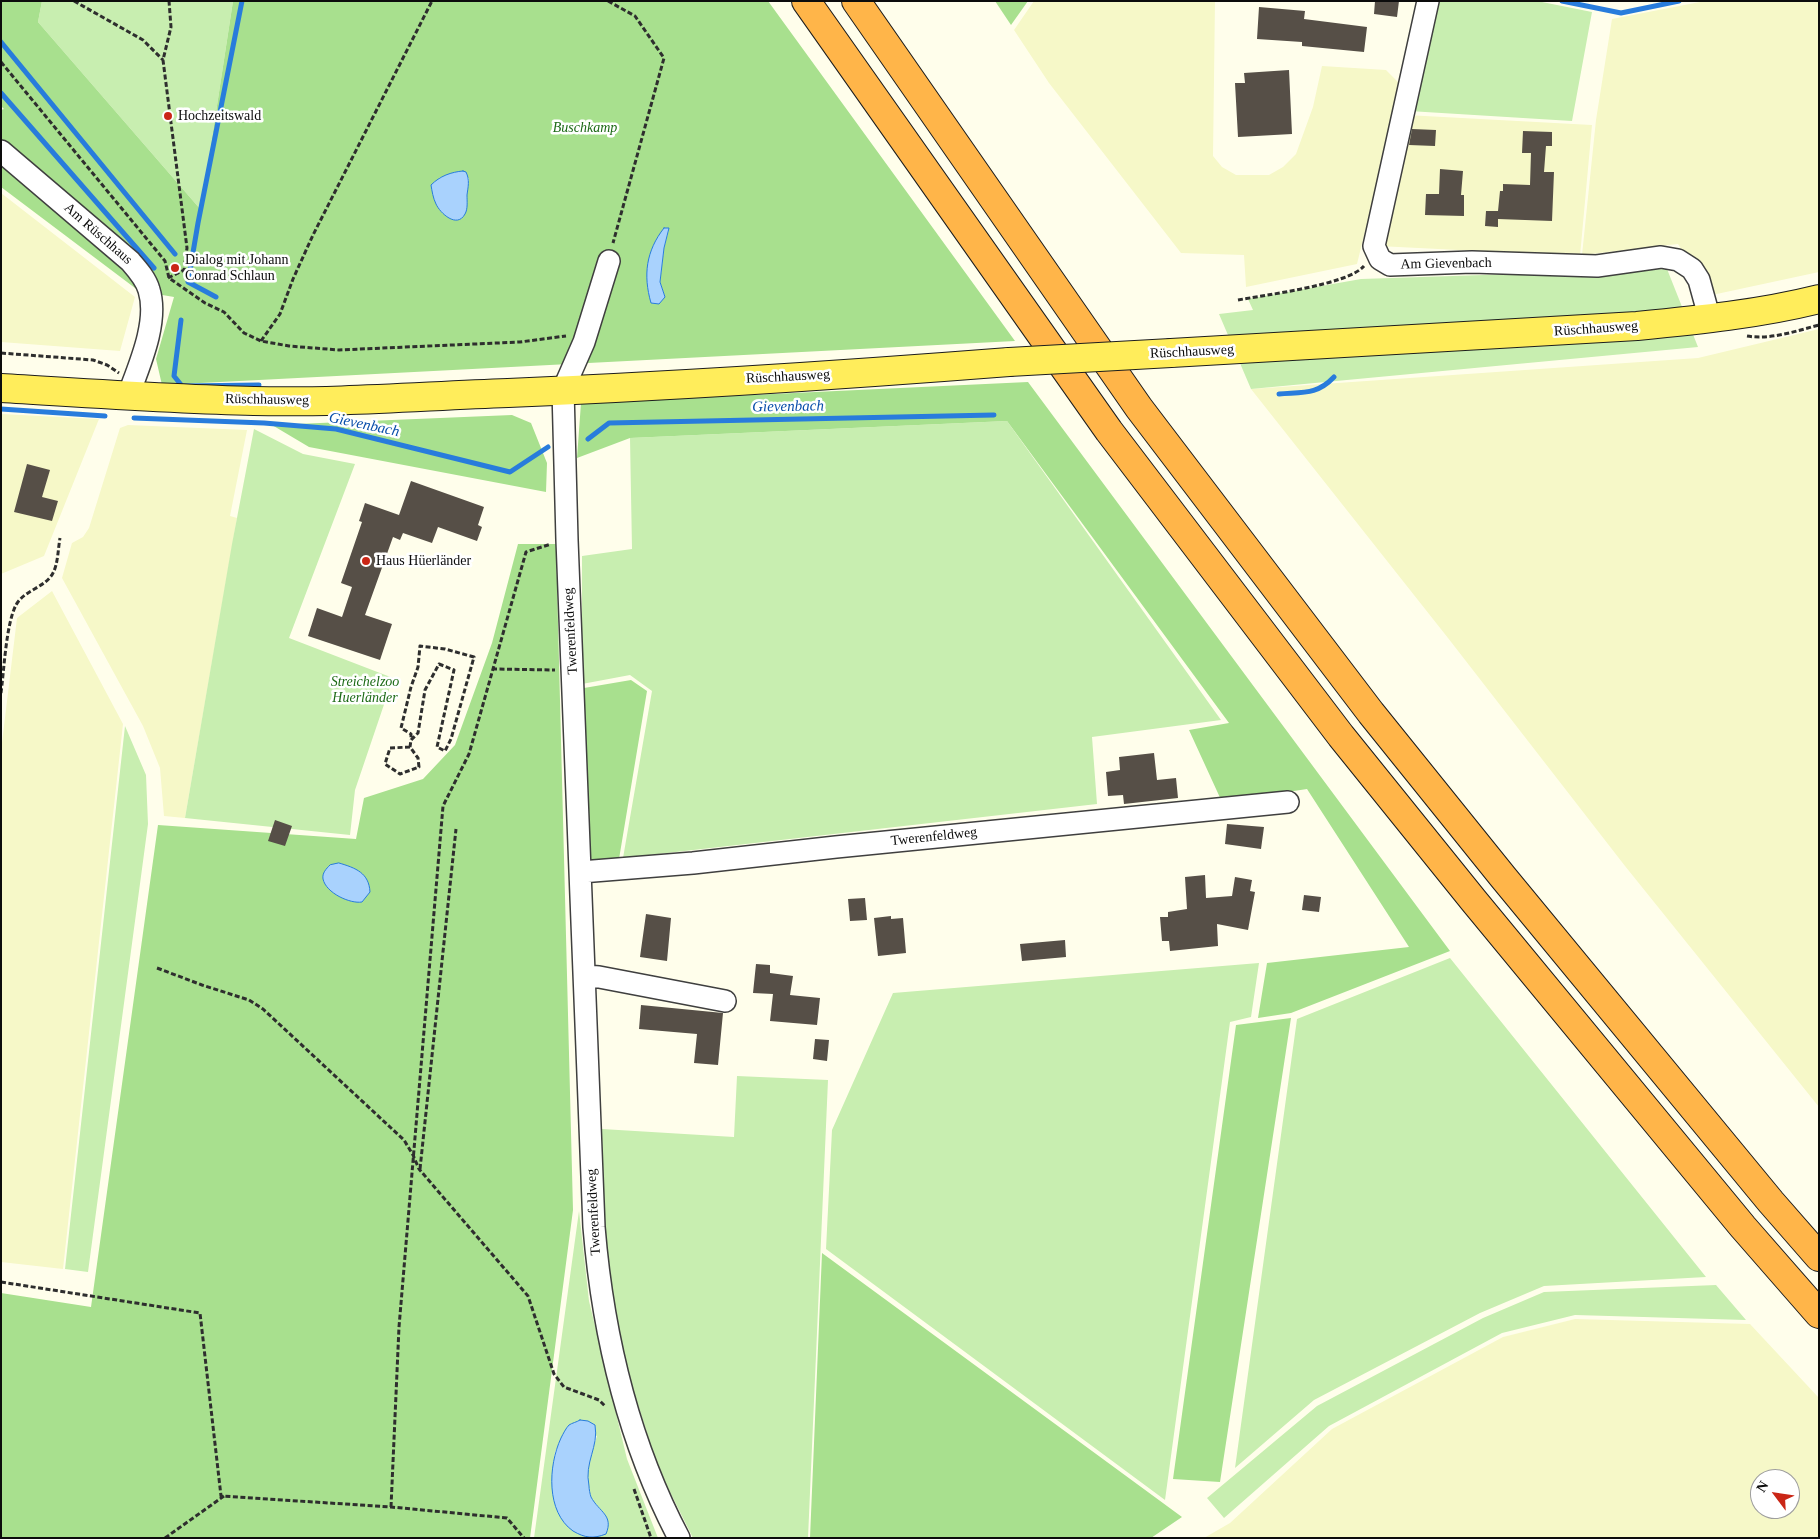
<!DOCTYPE html>
<meta charset="utf-8">
<style>
body{margin:0}
#map{position:relative;width:1820px;height:1539px;overflow:hidden;background:#fffeeb;font-family:"Times New Roman",serif}
canvas{display:block}
.frame{position:absolute;inset:0;border:2px solid #0c0c0c;pointer-events:none}
.north{position:absolute;left:1750px;top:1469px;width:50px;height:50px;box-sizing:border-box;background:#fff;border:1px solid #9e9e9e;border-radius:50%;rotate:301deg;font-size:14px;font-weight:700;line-height:20px;text-align:center;color:#0c0c0c}
.north::after{content:'';display:block;margin:auto;width:18px;height:22px;background:#ca2616;clip-path:polygon(50% 0,100% 100%,50% 72%,0 100%)}
</style>
<div id="map">
<canvas width="1820" height="1539"></canvas>
<div class="frame"></div>
<div class="north">N</div>
</div>
<script>
const context = document.querySelector('canvas').getContext('2d');
context.lineJoin = 'round';
function paint(path, color) {
  context.fillStyle = color;
  context.fill(path, 'evenodd');
}
function strokePath(path, color, width, dash) {
  context.strokeStyle = color;
  context.lineWidth = width;
  context.lineCap = dash ? 'butt' : 'round';
  context.setLineDash(dash || []);
  context.stroke(path);
}
function write(font, color, halo, rows, align = 'center') {
  context.font = font + ' "Times New Roman",serif';
  context.lineWidth = 5;
  context.setLineDash([]);
  context.textBaseline = 'middle';
  context.strokeStyle = halo;
  context.fillStyle = color;
  for (const [text, x, y, turn = 0] of rows) {
    context.save();
    context.translate(x, y);
    context.rotate((+turn || 0) * Math.PI / 180);
    context.textAlign = isNaN(turn) ? turn : align;
    if (halo) context.strokeText(text, 0, 0);
    context.fillText(text, 0, 0);
    context.restore();
  }
}
paint(new Path2D(`
 M1034,1H1215L1213,156L1222,167L1236,175H1269L1283,167L1296,154L1313,107L1322,66L1386,70L1401,85L1357,264L1246,287L1244,255L1181,253L1049,83L1014,30Z
 M1705,1H1819V272L1712,295L1678,244L1582,255L1596,120L1612,19Z
 M1406,115L1592,125L1580,256L1378,246Z
 M1,193L135,297L120,351L1,342Z
 M1819,329V1107L1625,866L1448,638L1251,389L1698,358Z
 M1,414L99,419L44,556L1,574Z
 M128,425L247,430L230,516L237,518L185,818L164,816L160,768L143,726L62,578L72,543L83,537L89,528L120,428Z
 M52,591L123,724L63,1269L1,1262V751L17,618Z
 M1575,1319L1750,1324L1819,1398V1538H1204L1230,1523L1332,1429L1503,1337ZM1760,1479H1790V1509H1760Z`), '#f6f8c8');
paint(new Path2D(`
 M42,1H233L201,210L38,22Z
 M1433,1H1537L1592,12L1572,121L1409,111Z
 M1667,269L1698,347L1251,389L1219,314L1253,310L1248,299L1361,279Z
 M1007,421L1221,720L1092,737L1097,804L623,858L652,691L630,675L582,684V556L632,549L630,438Z
 M254,429L303,454L355,464L289,638L393,678L355,790L350,835L185,818L232,544Z
 M125,726L146,775L148,824L88,1272L65,1269Z
 M1450,958L1706,1277L1544,1286L1480,1313L1314,1400L1235,1468L1297,1019Z
 M1259,963L1251,1017L1230,1022L1165,1500L826,1249L832,1130L893,993Z
 M737,1076L828,1080L808,1538H693L658,1468L622,1354L606,1290L603,1225L602,1129L734,1137Z
 M579,1211L589,1301L627,1459L658,1538H534ZM568,1426L597,1436C591,1454 582,1477 591,1497C594,1503 601,1510 606,1515L552,1476L555,1452Z
 M1716,1285L1746,1320L1575,1315L1502,1333L1329,1426L1224,1518L1207,1498L1317,1406L1483,1318L1544,1292Z`), '#c8eeb0');
paint(new Path2D(`
 M1,1H42L38,22L201,210L233,1H768L1015,341L162,385L156,359L174,297L139,291L1,187V110L4,109L1,106ZM445,176L469,178L462,218L456,220L449,218L439,178ZM669,229L664,248L660,282L665,297L648,293Z
 M995,1H1028L1011,25Z
 M1028,382L1450,951L1291,1013L1258,1018L1267,963L1409,947L1307,789L1222,802L1189,730L1229,723L1007,421L630,438L577,458L581,403Z
 M512,415L531,423L547,463L546,492L309,447L272,425Z
 M518,544H556L573,1210L530,1538H1V1293L91,1307L158,825L356,839L364,798L423,779L455,745L492,643Z
 M631,680L647,691L619,859L583,863L584,688Z
 M1291,1018L1220,1482L1173,1479L1236,1025Z
 M822,1253L1182,1517L1151,1538H810Z`), '#a8e08e');
const water = new Path2D(`
 M463,171L466,172C470,180 468,187 467,195C467,201 468,209 465,214C457,229 440,213 436,204C433,198 432,191 431,185C440,176 451,172 463,171Z
 M664,228H669L664,248L660,282L665,297L659,304L651,303C643,275 646,251 664,228Z
 M339,863C356,868 369,873 370,892L362,902C350,904 326,893 323,879C322,873 326,869 330,865Z
 M580,1420L588,1421L595,1425C599,1447 584,1462 589,1486C589,1489 590,1494 591,1497C599,1512 614,1515 606,1534C593,1539 585,1538 573,1531C546,1512 548,1466 561,1438C563,1434 566,1428 569,1425C572,1423 577,1422 580,1420Z`);
paint(water, '#a9d2fd');
strokePath(water, '#287cdc', 1);
strokePath(new Path2D(`
 M1562,1L1621,13L1679,1
 M1,42L175,254
 M1,93L154,268
 M216,297L188,282L198,223L242,1
 M181,320L174,376L182,386L259,385
 M1279,394C1303,392 1317,395 1334,377
 M1,409L105,416
 M134,418L264,423L336,429L510,472L548,447
 M588,439L609,423L994,415`), '#287cdc', 5);
paint(new Path2D(`
 M1375,1H1399L1397,17L1374,14Z
 M1259,7L1305,11L1304,19L1367,27L1364,52L1302,46V42L1257,39Z
 M1289,70L1292,134L1238,137L1235,83H1245L1244,73Z
 M1412,129L1436,130L1435,146L1409,145Z
 M1523,131L1552,132V146H1546L1544,172H1554L1552,221L1498,219V227L1485,226L1486,211H1498L1500,191H1503V184L1530,185L1531,153H1522Z
 M1440,169L1463,171L1461,195H1464V216L1425,215L1426,194H1439Z
 M27,464L50,470L42,497L58,501L52,521L14,512Z
 M411,481L484,507L478,525L482,527L477,541L438,527L432,543L403,533L400,540L393,537L365,615L392,624L380,660L308,636L317,608L342,617L352,587L341,583L362,522L359,521L365,503L399,515Z
 M1154,753L1157,780L1176,778L1178,798L1124,804L1123,795L1108,796L1106,772L1120,770L1119,757Z
 M275,820L292,826L285,846L268,841Z
 M1227,824L1264,827L1261,849L1225,844Z
 M1205,875L1206,898L1232,896L1235,877L1252,880L1250,891L1255,892L1248,930L1217,924L1218,946L1170,951L1169,941H1162L1160,917H1168V912L1187,909L1185,877Z
 M1304,895L1321,897L1319,912L1302,910Z
 M865,898L867,920L850,921L848,899Z
 M646,914L671,918L667,961L640,957Z
 M891,916V919L903,918L906,953L878,956L874,918Z
 M1065,940L1066,957L1022,961L1020,944Z
 M756,964L770,965V973L793,976L790,995L820,998L817,1025L770,1021L773,994L753,993Z
 M641,1005L723,1013L718,1065L694,1063L697,1034L639,1029Z
 M815,1039L829,1040L827,1061L813,1059Z`), '#564f47');
const minor = new Path2D(`
 M1428,1L1374,246L1380,259L1390,265L1472,262L1597,266L1661,257L1678,260L1692,269L1699,280L1707,309L1708,319
 M1,151L130,261C137,269 146,279 149,290C159,322 139,366 128,396
 M609,261L584,342L563,390L567,540L594,1227C603,1336 628,1441 679,1538
 M581,872L693,863L836,847L1288,802
 M586,976L599,977L725,1001`);
const major = new Path2D(`
 M1171,353L1637,326C1698,320 1759,314 1819,299
 M1,388C86,393 170,399 254,401C339,403 423,396 508,393C675,386 842,375 1009,362`);
const highway = new Path2D(`
 M806,1L1109,431L1341,736L1474,901L1743,1227L1819,1314
 M856,1L1139,408L1371,713L1503,877L1771,1202L1819,1257`);
strokePath(minor, '#3f3f3f', 24);
strokePath(major, '#1d1d1d', 30);
strokePath(highway, '#1d1d1d', 30);
strokePath(new Path2D(`
 M74,1L143,40L163,60
 M608,1L635,16L664,58L613,243
 M1,62L165,261L169,278L205,303L224,312L244,333L261,341L289,346L339,350L520,342L566,336
 M168,278L184,270L187,248L163,60L171,27L169,1
 M1238,300C1264,295 1348,285 1364,266
 M1747,336C1771,340 1796,331 1819,325
 M261,341L280,314L293,279L313,235L432,1
 M1,353L93,360L107,365L119,373
 M492,669L555,670
 M1,693C4,671 6,624 16,605C24,590 45,588 53,573C58,564 58,549 60,538
 M410,747L390,748L385,764L400,774L419,767L418,758L410,747L411,740L418,733L425,690L439,664L454,670L437,747L445,751L451,739L474,657L445,649L420,646L418,667L411,687L401,728L411,734V740
 M157,968L202,985L249,1000L263,1009L404,1140L413,1155L419,1169L528,1296L554,1374L564,1387L599,1400L606,1407
 M420,1169L456,829
 M1,1282L200,1313L221,1496L391,1507L507,1518L524,1538
 M634,1489L651,1538
 M391,1507L399,1327L443,806L469,754L526,552L551,544
 M165,1538L224,1496`), '#2e2e2e', 3, [5, 2.5]);
strokePath(minor, '#fff', 21);
strokePath(major, '#ffed5b', 28);
strokePath(highway, '#ffb549', 28);
const majorBridge = new Path2D(`
 M1009,362L1171,353`);
strokePath(majorBridge, '#1d1d1d', 30, []);
strokePath(majorBridge, '#ffed5b', 28);
for (const [x, y, r, color] of [
 [168,116,5,"#ca2616"],
 [175,268,5,"#ca2616"],
 [366,561,5,"#ca2616"]
]) {
  const dot = new Path2D();
  dot.arc(x, y, r, 0, 2 * Math.PI);
  context.fillStyle = color;
  context.fill(dot);
  strokePath(dot, '#fff', 2);
}
write('14px', '#0c0c0c', '#fff', [
 ["Hochzeitswald",178,116],
 ["Dialog mit Johann",185,260],
 ["Conrad Schlaun",185,276],
 ["Haus Hüerländer",376,561]
], 'left');
write('italic 14px', '#1c6a16', '#fff', [
 ["Buschkamp",585,128],
 ["Streichelzoo",365,682],
 ["Huerländer",365,698]
]);
write('14px', '#0c0c0c', '#fff', [
 ["Am Rüschhaus",98,234,41],
 ["Am Gievenbach",1446,264,-1],
 ["Rüschhausweg",1596,329,-4],
 ["Rüschhausweg",1192,352,-3],
 ["Rüschhausweg",788,377,-3],
 ["Rüschhausweg",267,400,1],
 ["Twerenfeldweg",571,631,-93],
 ["Twerenfeldweg",934,837,-6],
 ["Twerenfeldweg",594,1212,-93]
]);
write('italic 15px', '#094eaa', '#fff', [
 ["Gievenbach",788,407,-1],
 ["Gievenbach",364,425,12]
]);
</script>
